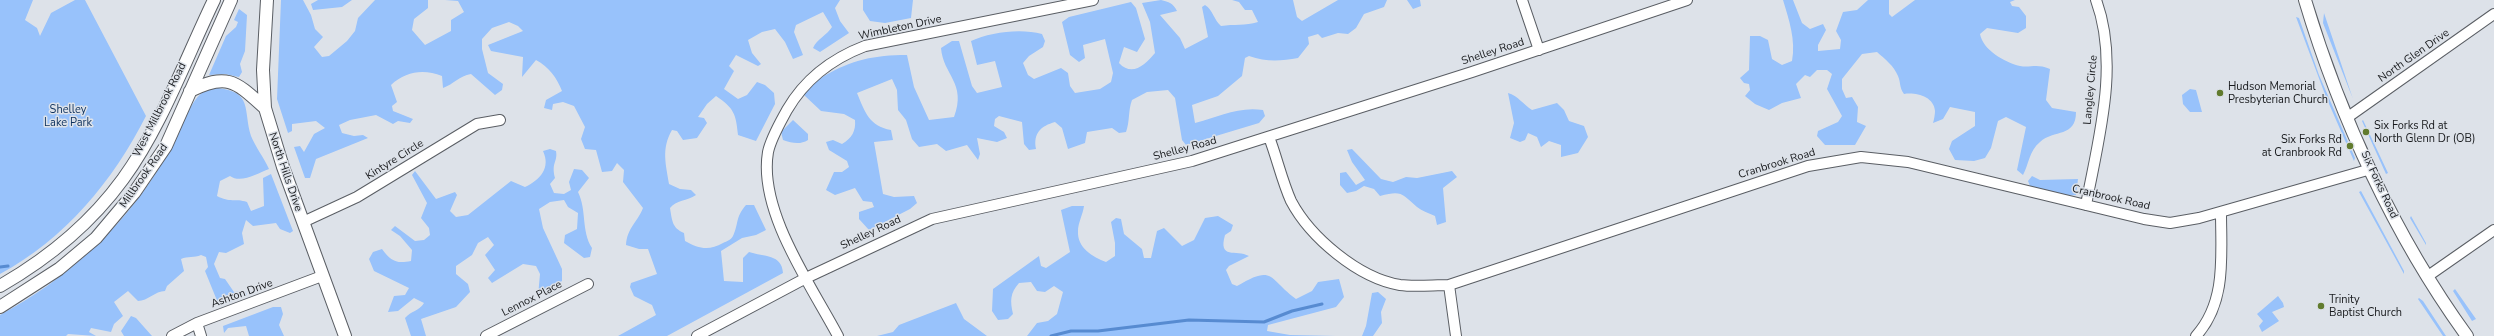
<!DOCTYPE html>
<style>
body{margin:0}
canvas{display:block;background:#dde2e9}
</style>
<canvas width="2494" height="336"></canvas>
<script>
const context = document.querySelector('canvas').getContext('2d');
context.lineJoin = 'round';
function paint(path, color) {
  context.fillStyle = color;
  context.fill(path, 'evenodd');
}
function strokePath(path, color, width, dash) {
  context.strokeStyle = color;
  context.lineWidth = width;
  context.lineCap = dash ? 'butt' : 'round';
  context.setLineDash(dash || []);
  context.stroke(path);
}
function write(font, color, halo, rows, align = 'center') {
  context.font = font + ' "Nunito Sans",sans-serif';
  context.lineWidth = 3;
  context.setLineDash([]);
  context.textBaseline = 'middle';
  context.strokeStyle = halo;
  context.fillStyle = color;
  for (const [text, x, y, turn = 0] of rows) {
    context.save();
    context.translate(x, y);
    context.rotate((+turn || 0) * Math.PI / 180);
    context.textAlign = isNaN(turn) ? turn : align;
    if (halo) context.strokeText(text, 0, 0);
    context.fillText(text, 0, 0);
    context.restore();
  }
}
paint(new Path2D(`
 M0,0H33L25,20L37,28L40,36L51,13L75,0H85L146,116C113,181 65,239 0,274Z
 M281,0H303L311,15L315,29L323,37L314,47L322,57L329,56L347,41L355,31L358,18L375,0H428V8L414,19L412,30L425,45L451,31V20L464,12L458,1L445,0H840L835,8L840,21L849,33L820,52L813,48C817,39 827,35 832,27L823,12L796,25L794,32L803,55L793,59L785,42L775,29L762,32L748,40L752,53L761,64L758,66L736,55L729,66L734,71L724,89L738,99L747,95L757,82L765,85L774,93L775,104L756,141L738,135C736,114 734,108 716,96L707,104L698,117L704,118L707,123L697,138L683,140L677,131L672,130C661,149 666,164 669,184L680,189L691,190L696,195C687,201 676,200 670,208C672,220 672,228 684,233L685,241C699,249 709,251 723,243C727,241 731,240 733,236C739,223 735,218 746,205H754L766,230L756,235L742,238L721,251L724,281L743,282V258L749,252C764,257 782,254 783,273L667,336H618L656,315L652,305L634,296L630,287L631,283L657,274L648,249H639L626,245C627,228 637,223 643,208L623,182L624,170L617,163L612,171L602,172L596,150L585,149L581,139L585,127L574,106L563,102L553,104L552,110L544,108L546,100L562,91C557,78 549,67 536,60L522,77L523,57L491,51L488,45L523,31L518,26L509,22L492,28L482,39V49L488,73L503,84L502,90L495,95L471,74C459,76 454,84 443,88L442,76C424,69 406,71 391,85L397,102L392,106L393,111L413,119L410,123L398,121L393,124L376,115L350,120L339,125L342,133L354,136L363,135L368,138L316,159L310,178H305L294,147L300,146L304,152L314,134L325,128L316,121L292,124V131L288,133L277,99Z
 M318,0H352L342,7L313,10L311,4Z
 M863,0H913L911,18L885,23L870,21L863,10Z
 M1161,0C1169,2 1173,3 1177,11L1160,15L1180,38L1185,49L1208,37L1202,7L1205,5C1213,10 1214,20 1221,26C1234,24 1245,26 1258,22L1252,10H1245L1239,2L1232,0H1293L1297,17L1302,21L1338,0H1387L1384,7L1364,14L1356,28L1348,34L1338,33L1322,38L1318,34L1308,37L1309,44L1298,58C1281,61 1266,62 1249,56L1245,58L1242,76L1218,96L1192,105L1195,123C1218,117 1239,106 1263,110L1265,116L1259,123L1186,145L1182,140L1175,98L1168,90L1147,92L1132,100C1128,111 1130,121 1126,132L1119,133L1112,128L1087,132L1085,143L1068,149L1062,128L1055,122C1041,126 1033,133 1036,149L1029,150L1024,144L1022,122L999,116L995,119L994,126L1004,132L1007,138L997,142L977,138L980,154L978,160L967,145L946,151L937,144L919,147L912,139L906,120L898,110L897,90L892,79L857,93C865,112 869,126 891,130L893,140L874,142L883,194L894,197L914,196L917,203L910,209L869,230L859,219V212L874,207L872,202L863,201L855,188L835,195L826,190L834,172H842L849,167L847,161L829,150L826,142L833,140L842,144C852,138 856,131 855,120L844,114L821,111L804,95C806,86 816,81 824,76C852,60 874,55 907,55L914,87L929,120L954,117C967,83 943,75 941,48L952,41H959L972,86L977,93L1002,87L995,61L977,65L971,41C990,32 1021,28 1042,34L1045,41L1043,47L1029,56L1023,63L1028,75L1034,79L1061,68L1068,73L1070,86L1075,93L1100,89L1111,82L1113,73L1105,39L1083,45L1085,58L1079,62L1070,55L1062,22L1069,17L1131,2L1136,8L1145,39L1137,52L1124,47L1119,63C1132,77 1145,65 1155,53L1150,22L1142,3Z
 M1407,0H1420L1421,6L1413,9Z
 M1783,0H1793L1802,23L1810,29L1823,24L1826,30L1818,45V51L1840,49L1841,40L1836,31L1843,12L1857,10L1868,0H1889V14L1892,17L1915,0H2015L2010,2L2012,6L2019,7L2026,16V28L2018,33L1987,28L1980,34C1983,50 2004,62 2020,66C2031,68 2036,63 2050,69L2046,100L2052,108L2076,112C2076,138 2054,129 2040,142C2029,151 2029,164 2023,175L2017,170L2026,127L2006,117L1998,121L1991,148L1985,158L1974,161L1955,160L1949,149L1952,141L1975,126V112L1950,107L1943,119L1933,123C1934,120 1935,114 1935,111C1934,96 1915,92 1904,94C1899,87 1901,83 1898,76C1894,66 1885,59 1877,52L1862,54L1842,79V89L1846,98L1852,97L1858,107L1857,122L1866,126L1855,145H1825L1817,136L1818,131L1838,122L1842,116L1827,89L1832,74L1827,70H1817L1810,77L1805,75L1796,84L1801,98L1782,103L1769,110L1755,104L1745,96L1750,90L1749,84L1744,83L1740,78L1749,70L1750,36H1760L1768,40L1772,59L1782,65L1792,61C1796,40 1789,20 1783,0Z
 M239,9L247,15L245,51L240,64L242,72L239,77L225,74L209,75L226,36L236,27L238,22L234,20Z
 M2324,13L2353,99L2323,23Z
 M2296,17L2299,18L2319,75L2355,158L2354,161L2326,97Z
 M218,88C253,92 243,110 251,136C255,146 264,158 269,169C258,173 241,184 230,176L220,181L217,196C230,203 235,198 247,202L251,211L264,206L263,178L271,174L293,231L290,233L280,229L276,223L253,226L246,220L242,233L244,244L226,253L219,252L214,264L220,278L225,279L234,292L245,291L247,295L222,305L218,303L205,271L208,267L206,257L201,255C194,258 188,256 181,259L184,271L167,286L165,291C155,291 148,301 138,301L128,291L114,302L123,316L114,324L111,332L91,328L89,332L96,336L68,334L66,336H0V315C65,280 120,231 159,168C170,150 189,101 203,92C207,89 213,89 218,88Z
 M2190,89L2196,90L2202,112H2190L2183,104L2182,95Z
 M1508,93C1518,96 1523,104 1532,110L1557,103L1564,110L1569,121L1584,126L1588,137L1578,153L1561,157V145L1549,141L1541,147L1537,137L1528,133L1525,140L1520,142L1510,138L1514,123Z
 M793,120L808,134V140C800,145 792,143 783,140L781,132Z
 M2363,120L2388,173L2386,174L2362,121Z
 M550,149L556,151C558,162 551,162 555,178L550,184L554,193L564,194L571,190L569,182L574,169L582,170L589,178L578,192C587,210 581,231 592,248L590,257L584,258L564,243L565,235L577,229L578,213L568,207L564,200L550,202L539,209L543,228L562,269V281L538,296L540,274L536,266L523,264L492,283L488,278L495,270L485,255L494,245L488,237L478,243L472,255L456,266V274L468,284L470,292L456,307L421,319L426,336H411L405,318C411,311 419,311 424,303L414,298L398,311L388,312L394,296L405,295L409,288L374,271L369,259L373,252L382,249C391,261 396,264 411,261L412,250L400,236L391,230L395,226L415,241L424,240L430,235L429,228L421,218L427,203L412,175L415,171L436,199L455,192L457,195L450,211L456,217L468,215L511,181L525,187C540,180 551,168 543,151Z
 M1352,149L1381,179L1393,182L1406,177L1417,178L1452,171L1457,177L1443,188L1446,222L1437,225L1435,216C1429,213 1422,211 1417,207C1402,194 1402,190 1380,196L1374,189L1364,186L1356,191L1347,193L1340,185V173L1346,172L1356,185L1365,180L1352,162L1347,150Z
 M2032,176L2040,180L2078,179L2076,195L2061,196L2030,186L2028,181Z
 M2361,191L2404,271V274L2359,192Z
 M1072,206H1084C1083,214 1078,223 1078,231C1077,248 1093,257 1106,262L1115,256V243L1111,222L1116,218L1121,219L1124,234L1142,249L1144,258H1151L1157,231L1164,228L1182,246L1194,240L1205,218L1218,216L1233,225L1231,231L1225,235C1218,260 1236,249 1249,256L1229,266L1226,270L1232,284L1237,286C1274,264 1268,278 1296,299L1312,291L1318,282L1339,279L1344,297L1336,307L1268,325L1267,331L1290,335L1336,336H1027L1037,323L1048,321L1057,314L1063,292L1054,286L1045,292L1037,291L1031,282L1019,283C1010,293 1010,301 1013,314L1008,319L998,320L992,311L993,289L1039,256L1041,266L1046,268L1070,252L1061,210Z
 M2411,216L2426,243V245L2410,218Z
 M2455,289L2476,319L2472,321L2453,291Z
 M1378,292L1386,299L1381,312L1382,323L1373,336H1362L1366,326L1372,293Z
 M2278,296L2283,303L2284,307L2272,312L2279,321L2262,332L2259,326L2263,321L2257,314Z
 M2419,298L2423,301L2446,336H2443L2418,299Z
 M956,303L964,319L987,336H877L893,332L899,325Z
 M273,307H281L283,314L279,325L284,336H249L246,326L228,328L224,333L223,326Z
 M131,316L136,318L152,336H124L121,331Z`), '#98c2fb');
strokePath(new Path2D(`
 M0,267L8,266
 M1051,336L1071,331H1098L1189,320L1264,322L1292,311L1322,304`), '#578bd1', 3);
const minor = new Path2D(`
 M1522,0L1539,50
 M2348,117L2494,14
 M1269,137C1277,158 1282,181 1291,201C1310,237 1358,278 1400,285C1415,287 1433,285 1449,285L1808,166L1861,157L1908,162L2144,219L2170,223L2199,218L2371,169
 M2086,205C2098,140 2120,65 2096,0
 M303,222L357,197L477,124L500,120
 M2428,276L2494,230
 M1449,285L1456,336
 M197,323L201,336
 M172,336L197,323L322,276
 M486,336L588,284
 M697,336L806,278L932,219L1192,161L1472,72L1687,0
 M838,336C811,285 758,211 768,152C771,138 780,123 787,110C805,79 831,59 865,46L1093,0
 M2196,336C2227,302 2221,255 2221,212`);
const major = new Path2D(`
 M267,0L263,70L265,108L283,167L345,336
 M2305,0C2340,117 2395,237 2467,336
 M190,91C228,72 236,82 265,108
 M0,286C47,259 91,223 123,179C161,127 186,58 214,0
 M0,307L59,269L96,238L134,193L166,146L231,0`);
strokePath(minor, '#5a5e64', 12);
strokePath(major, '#5a5e64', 14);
strokePath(minor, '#fff', 10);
strokePath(major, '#fff', 12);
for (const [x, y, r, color] of [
 [2220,93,4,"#617b2e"],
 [2366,132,4,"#617b2e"],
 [2350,146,4,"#617b2e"],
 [2321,306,4,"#617b2e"]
]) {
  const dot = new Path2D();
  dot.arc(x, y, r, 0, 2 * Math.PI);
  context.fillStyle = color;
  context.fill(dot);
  strokePath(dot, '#dde2e9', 1.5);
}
write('11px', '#181a1d', '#dde2e9', [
 ["Wimbleton Drive",900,28,-12],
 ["Shelley Road",1493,52,-18],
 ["North Glen Drive",2414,56,-35],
 ["Langley Circle",2091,90,-85],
 ["West Millbrook Road",160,110,-63],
 ["Shelley Road",1185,149,-15],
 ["Kintyre Circle",395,160,-32],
 ["Cranbrook Road",1777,164,-17],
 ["North Hills Drive",285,172,71],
 ["Millbrook Road",144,176,-55],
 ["Six Forks Road",2379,185,65],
 ["Cranbrook Road",2111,198,13],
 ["Shelley Road",871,233,-25],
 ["Ashton Drive",242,294,-20],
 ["Lennox Place",532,299,-27]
]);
write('11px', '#181a1d', '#dde2e9', [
 ["Hudson Memorial",2228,87],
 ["Presbyterian Church",2228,100],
 ["Six Forks Rd at",2374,126],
 ["North Glenn Dr (OB)",2374,139],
 ["Six Forks Rd",2342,140,"right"],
 ["at Cranbrook Rd",2342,153,"right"],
 ["Trinity",2329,300],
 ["Baptist Church",2329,313]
], 'left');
write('11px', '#0d315e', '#dde2e9', [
 ["Shelley",68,110],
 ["Lake Park",68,123]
]);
</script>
